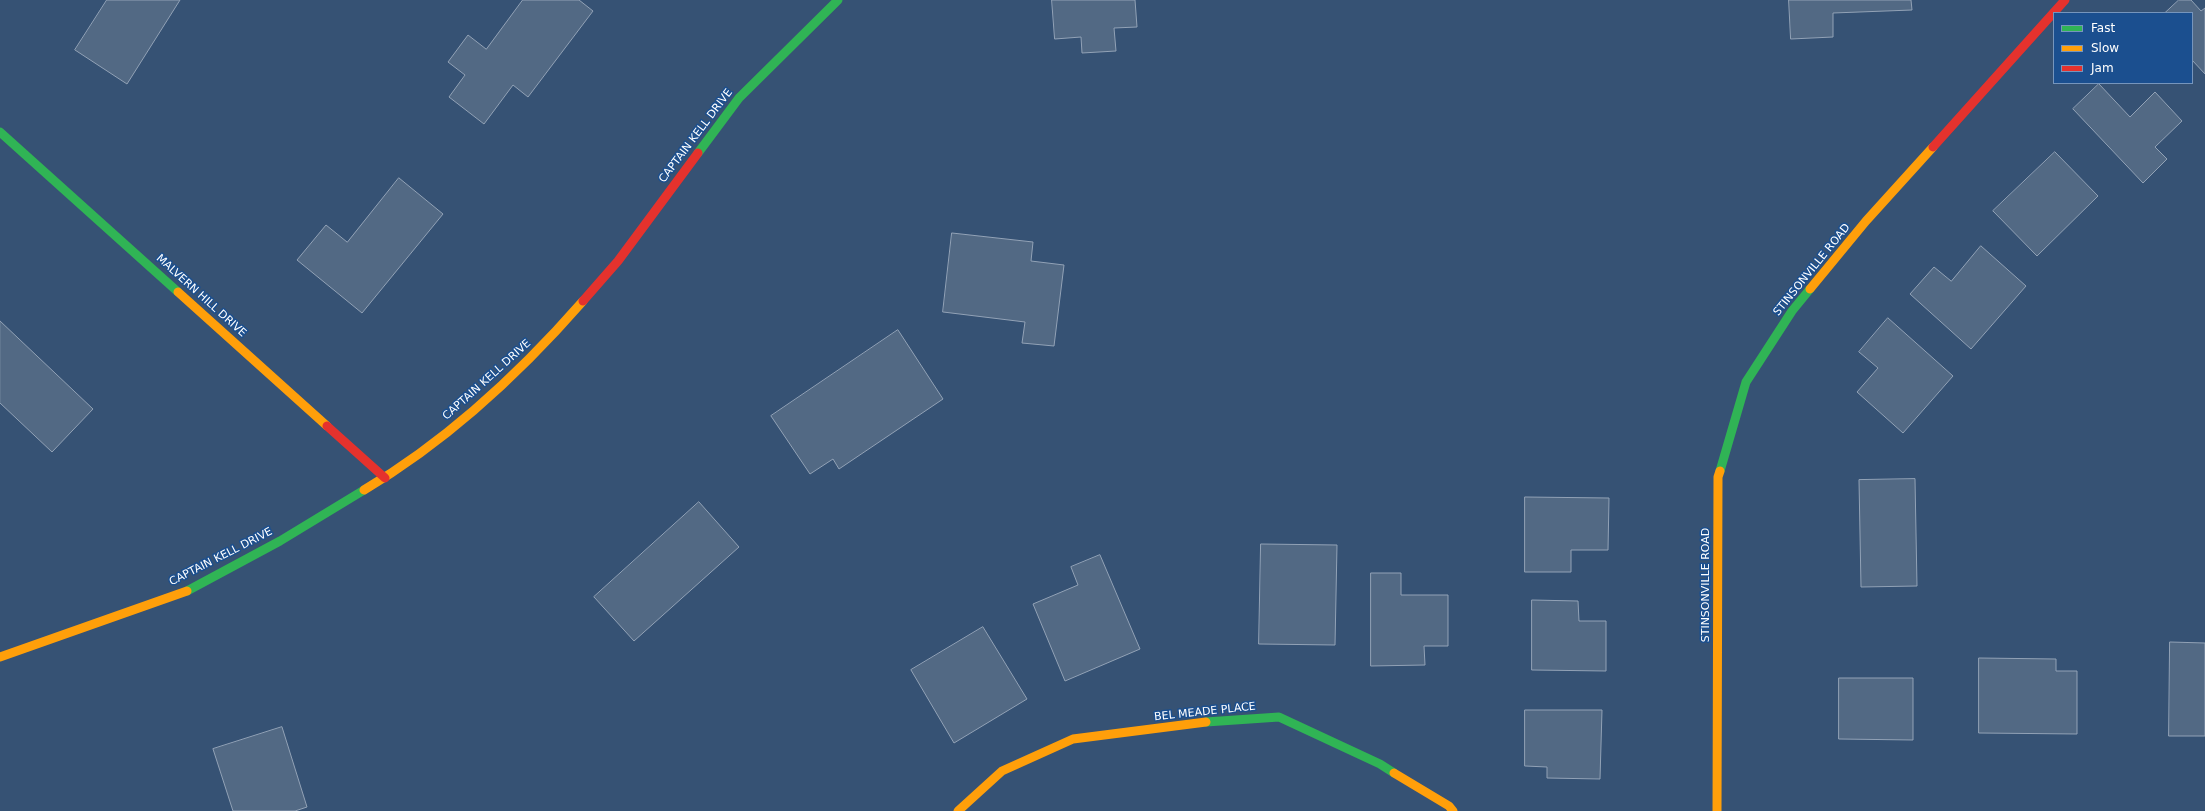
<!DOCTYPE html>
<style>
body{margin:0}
#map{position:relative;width:2205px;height:811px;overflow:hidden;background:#365274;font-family:"DejaVu Sans",sans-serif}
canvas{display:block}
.legend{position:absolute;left:2053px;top:12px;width:140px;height:72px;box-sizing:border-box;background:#1b4f8f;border:1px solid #7695bc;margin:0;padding:5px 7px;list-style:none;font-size:12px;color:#fff}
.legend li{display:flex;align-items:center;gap:8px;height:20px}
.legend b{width:20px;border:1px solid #7695bc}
</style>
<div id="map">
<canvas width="2205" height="811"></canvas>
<ul class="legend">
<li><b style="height:5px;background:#30b455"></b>Fast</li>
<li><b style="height:5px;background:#ff9f0a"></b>Slow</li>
<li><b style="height:5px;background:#e5322d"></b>Jam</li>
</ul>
</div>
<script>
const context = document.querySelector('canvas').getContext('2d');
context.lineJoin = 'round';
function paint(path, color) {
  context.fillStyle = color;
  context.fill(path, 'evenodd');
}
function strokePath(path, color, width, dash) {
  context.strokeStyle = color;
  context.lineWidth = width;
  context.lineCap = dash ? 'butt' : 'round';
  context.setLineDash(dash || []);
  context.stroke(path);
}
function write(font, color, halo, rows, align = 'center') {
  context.font = font + ' "DejaVu Sans",sans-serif';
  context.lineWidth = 3;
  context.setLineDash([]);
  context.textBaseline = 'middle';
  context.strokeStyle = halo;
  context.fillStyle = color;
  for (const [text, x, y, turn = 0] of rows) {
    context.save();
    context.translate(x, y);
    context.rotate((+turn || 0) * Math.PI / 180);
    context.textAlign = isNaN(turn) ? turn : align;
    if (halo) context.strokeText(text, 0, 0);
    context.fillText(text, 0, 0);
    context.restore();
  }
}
const building = new Path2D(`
 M107,0H180L127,84L75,50Z
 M523,0H579L593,11L528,97L513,85L484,124L449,97L465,75L448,62L468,35L486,49Z
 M1052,0H1135L1137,27L1114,28L1116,51L1082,53L1081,37L1055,39Z
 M1789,0H1911L1912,10L1833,13V37L1791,39Z
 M2179,0H2191L2201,11L2205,8V74L2192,60V13H2165Z
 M2099,84L2130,117L2155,92L2182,121L2155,147L2167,159L2143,183L2073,109Z
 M2055,152L2098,196L2037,256L1993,211Z
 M399,178L443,214L362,313L297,260L326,225L347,242Z
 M952,233L1033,242L1031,261L1064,265L1054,346L1022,343L1025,322L943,312Z
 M1981,246L2026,286L1971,349L1910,294L1934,267L1951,281Z
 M1888,318L1953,376L1903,433L1857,392L1878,368L1859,352Z
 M0,321L93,409L52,452L0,403Z
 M898,330L943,399L839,469L833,459L810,474L771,416Z
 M1915,479L1917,586L1861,587L1859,480Z
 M1525,497L1609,498L1608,550H1571V572H1525Z
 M699,502L739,547L634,641L594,597Z
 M1261,544L1337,545L1335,645L1259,644Z
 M1100,555L1140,649L1065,681L1033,604L1078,585L1071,567Z
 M1371,573H1401V595H1448V646H1424L1425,665L1371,666Z
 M1532,600L1578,601L1579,621H1606V671L1532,670Z
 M983,627L1027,699L954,743L911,670Z
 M2170,642L2205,643V736H2169Z
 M1979,658L2056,659V671H2077V734L1979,733Z
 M1839,678H1913V740L1839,739Z
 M1525,710H1602L1600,779L1547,778V767L1525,766Z
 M282,727L307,807L295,811H233L213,749Z`);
paint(building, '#526984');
strokePath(building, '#92a2b6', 1);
strokePath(new Path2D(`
 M0,132L178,292
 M698,153L739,98L838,0
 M1720,471L1746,382L1792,311L1810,289
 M187,591L280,541L364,490
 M1206,722L1279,717L1380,764L1394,773`), '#30b455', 9);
strokePath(new Path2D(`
 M1810,289L1866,221L1933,147
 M178,292L327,426
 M364,490C447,441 520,373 583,301
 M0,657L187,591
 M1394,773L1449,806L1453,811
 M958,811L1002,771L1073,739L1206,722
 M1717,811L1718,477L1720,471`), '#ff9f0a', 9);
strokePath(new Path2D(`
 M1933,147L2065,0
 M583,301L618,261L698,153
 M327,426L385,478`), '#e5322d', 9);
write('11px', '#fff', '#1b4f8f', [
 ["CAPTAIN KELL DRIVE",696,136,-53],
 ["STINSONVILLE ROAD",1812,270,-51],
 ["MALVERN HILL DRIVE",201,296,42],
 ["CAPTAIN KELL DRIVE",487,380,-42],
 ["CAPTAIN KELL DRIVE",221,557,-27],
 ["STINSONVILLE ROAD",1706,585,-90],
 ["BEL MEADE PLACE",1205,712,-6]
]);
</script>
